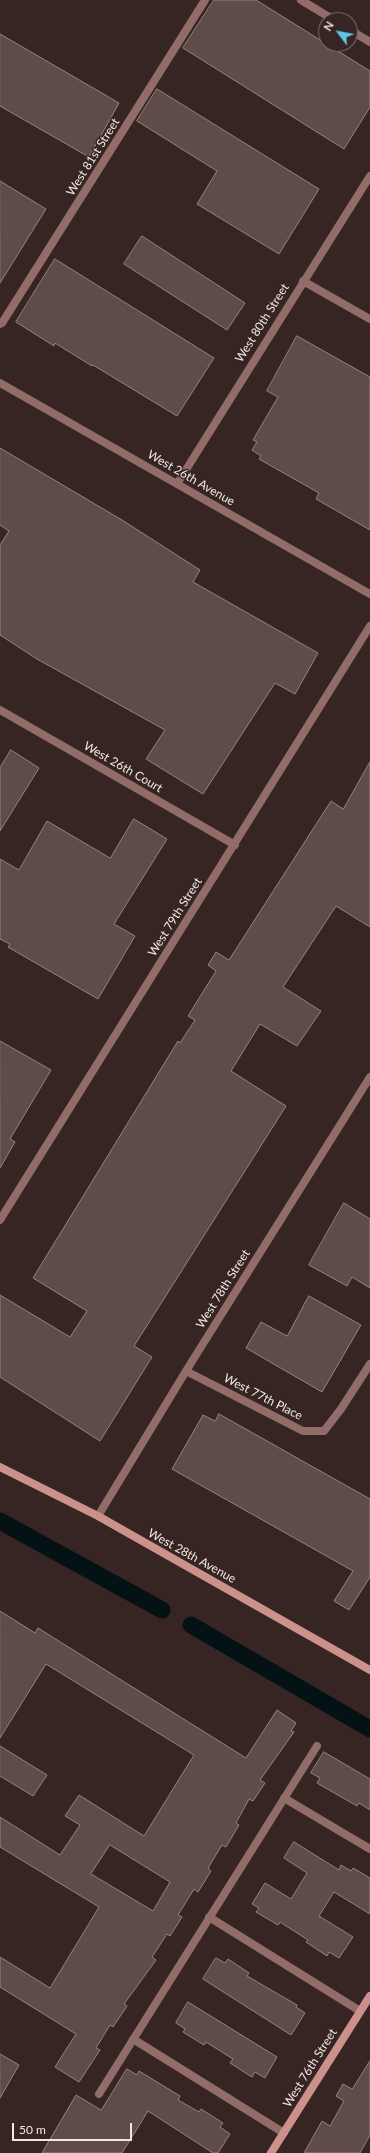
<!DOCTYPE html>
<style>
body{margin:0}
#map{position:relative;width:370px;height:2153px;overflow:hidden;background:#362523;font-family:Lato,sans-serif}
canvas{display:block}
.north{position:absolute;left:318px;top:12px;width:40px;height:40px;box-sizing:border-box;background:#362523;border:1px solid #827371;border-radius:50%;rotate:302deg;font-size:11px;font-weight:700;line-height:16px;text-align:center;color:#f3e7e5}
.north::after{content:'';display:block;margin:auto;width:14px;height:18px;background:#5cc7e7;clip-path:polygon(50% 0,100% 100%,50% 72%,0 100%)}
.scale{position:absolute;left:12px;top:2123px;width:120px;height:18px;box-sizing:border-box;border:2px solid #f3e7e5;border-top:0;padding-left:5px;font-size:12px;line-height:14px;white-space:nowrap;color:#f3e7e5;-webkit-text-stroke:3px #362523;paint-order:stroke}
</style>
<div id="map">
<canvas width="370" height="2153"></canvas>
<div class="north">N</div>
<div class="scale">50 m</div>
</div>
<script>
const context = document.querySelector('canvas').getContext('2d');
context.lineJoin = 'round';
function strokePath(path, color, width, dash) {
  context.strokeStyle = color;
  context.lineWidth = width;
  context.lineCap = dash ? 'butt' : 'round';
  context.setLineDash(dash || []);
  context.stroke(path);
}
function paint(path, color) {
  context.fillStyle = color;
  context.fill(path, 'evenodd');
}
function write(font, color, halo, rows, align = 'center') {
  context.font = font + ' Lato,sans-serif';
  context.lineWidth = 3;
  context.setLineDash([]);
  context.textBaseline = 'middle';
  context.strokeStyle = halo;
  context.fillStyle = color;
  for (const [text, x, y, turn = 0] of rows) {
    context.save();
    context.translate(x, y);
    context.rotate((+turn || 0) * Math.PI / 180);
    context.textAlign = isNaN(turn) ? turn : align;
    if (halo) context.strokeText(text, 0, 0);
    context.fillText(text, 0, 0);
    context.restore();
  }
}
strokePath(new Path2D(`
 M0,1521L162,1610
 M191,1625L370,1729`), '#041115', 17);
const building = new Path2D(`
 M214,0H256L370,71V107L344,149L183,48Z
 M0,34L119,103L89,157L0,106Z
 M157,89L319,189L279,254L197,204L217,171L137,121Z
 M0,181L46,209L0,283Z
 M142,236L245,303L227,330L124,264Z
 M55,259L214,358L177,416L93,365L92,366L55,343L54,346L16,322Z
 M297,336L370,377V530L316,499L319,493L259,459L261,456L252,450L257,442L253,440L278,397L267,391Z
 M0,448L122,520L200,570L193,582L318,653L295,694L275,683L203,794L146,759L165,730L37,659L0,635V545L9,531L0,525Z
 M11,750L39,768L0,831V768Z
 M370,762V927L336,906L283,987L321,1011L297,1046L260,1024L231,1071L286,1106L134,1346L152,1357L100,1441L0,1377V1295L70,1337L87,1311L33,1278L178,1041L180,1043L195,1020L188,1016L216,971L208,965L216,952L229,960L331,801L343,809Z
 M134,819L167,839L114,924L135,936L98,999L8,947L10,944L0,939V859L19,870L47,821L110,858Z
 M0,1041L51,1070L10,1139L15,1142L0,1168Z
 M344,1203L370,1219V1288L352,1277L347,1286L309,1265Z
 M309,1296L361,1325L322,1392L246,1348L261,1322L287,1336Z
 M219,1414L370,1499V1577L349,1610L334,1601L353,1571L172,1469L203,1415L215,1421Z
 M0,1611L35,1633L38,1628L246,1758L277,1710L296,1723L291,1731L294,1732L260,1780L265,1783L253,1801L249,1799L236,1823L239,1825L226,1847L222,1845L208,1868L211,1871L198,1892L194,1889L178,1915L182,1917L170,1936L167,1934L152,1957L156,1960L124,2004L127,2006L113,2027L110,2025L96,2048L100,2050L79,2082L55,2067L76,2034L0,1987V1957L50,1988L99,1907L0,1847V1817L60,1855L80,1825L65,1816L79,1795L144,1836L194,1755L46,1664L0,1738ZM110,1845L170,1882L153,1911L91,1874Z
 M0,1746L47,1775L33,1796L0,1776Z
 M324,1752L370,1779V1810L359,1803L357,1806L317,1783L320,1778L311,1773Z
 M294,1842L339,1870L341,1865L351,1871L353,1868L370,1878V1914L334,1892L319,1916L353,1937L339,1958L329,1952L327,1956L306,1942L308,1940L280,1922L278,1925L256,1912L259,1908L252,1904L265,1883L291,1899L307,1873L284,1858Z
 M216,1958L225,1963L228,1959L249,1973L247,1976L297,2005L296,2007L305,2013L291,2035L203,1979Z
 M188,2002L277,2057L265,2078L255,2072L252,2077L230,2063L233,2059L206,2042L204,2045L183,2032L185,2029L176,2023Z
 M0,2054L19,2065L0,2098Z
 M370,2061V2135L360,2153H304L322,2121L330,2126L344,2101L336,2096L343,2084L352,2089Z
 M127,2069L137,2075L139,2071L180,2096L178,2100L199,2112L201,2109L223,2123L220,2127L230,2134L218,2153H213L148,2111L122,2153H42L76,2095L101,2110Z`);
paint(building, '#5f4c49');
strokePath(building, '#978280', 1);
strokePath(new Path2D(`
 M301,0L334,20
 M350,30L370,42
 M303,281L370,319
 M0,324L2,323L205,0
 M0,383L370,594
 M177,484L370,176
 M0,710L235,845
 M0,1220L370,626
 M186,1371L303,1431H324L341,1409L370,1364
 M98,1516L186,1371L370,1077
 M284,1798L370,1849
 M209,1917L360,2011
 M133,2039L284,2133
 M99,2094L317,1746`), '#916c68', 8);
strokePath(new Path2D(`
 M0,1467L98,1516L370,1670
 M271,2153L370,1996`), '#cb918a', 8);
write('12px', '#f3e7e5', '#362523', [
 ["West 81st Street",93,157,-58],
 ["West 80th Street",262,323,-58],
 ["West 26th Avenue",191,478,30],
 ["West 26th Court",123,767,30],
 ["West 79th Street",175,917,-58],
 ["West 78th Street",223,1289,-58],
 ["West 77th Place",263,1397,27],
 ["West 28th Avenue",192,1556,29],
 ["West 76th Street",310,2068,-58]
]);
</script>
